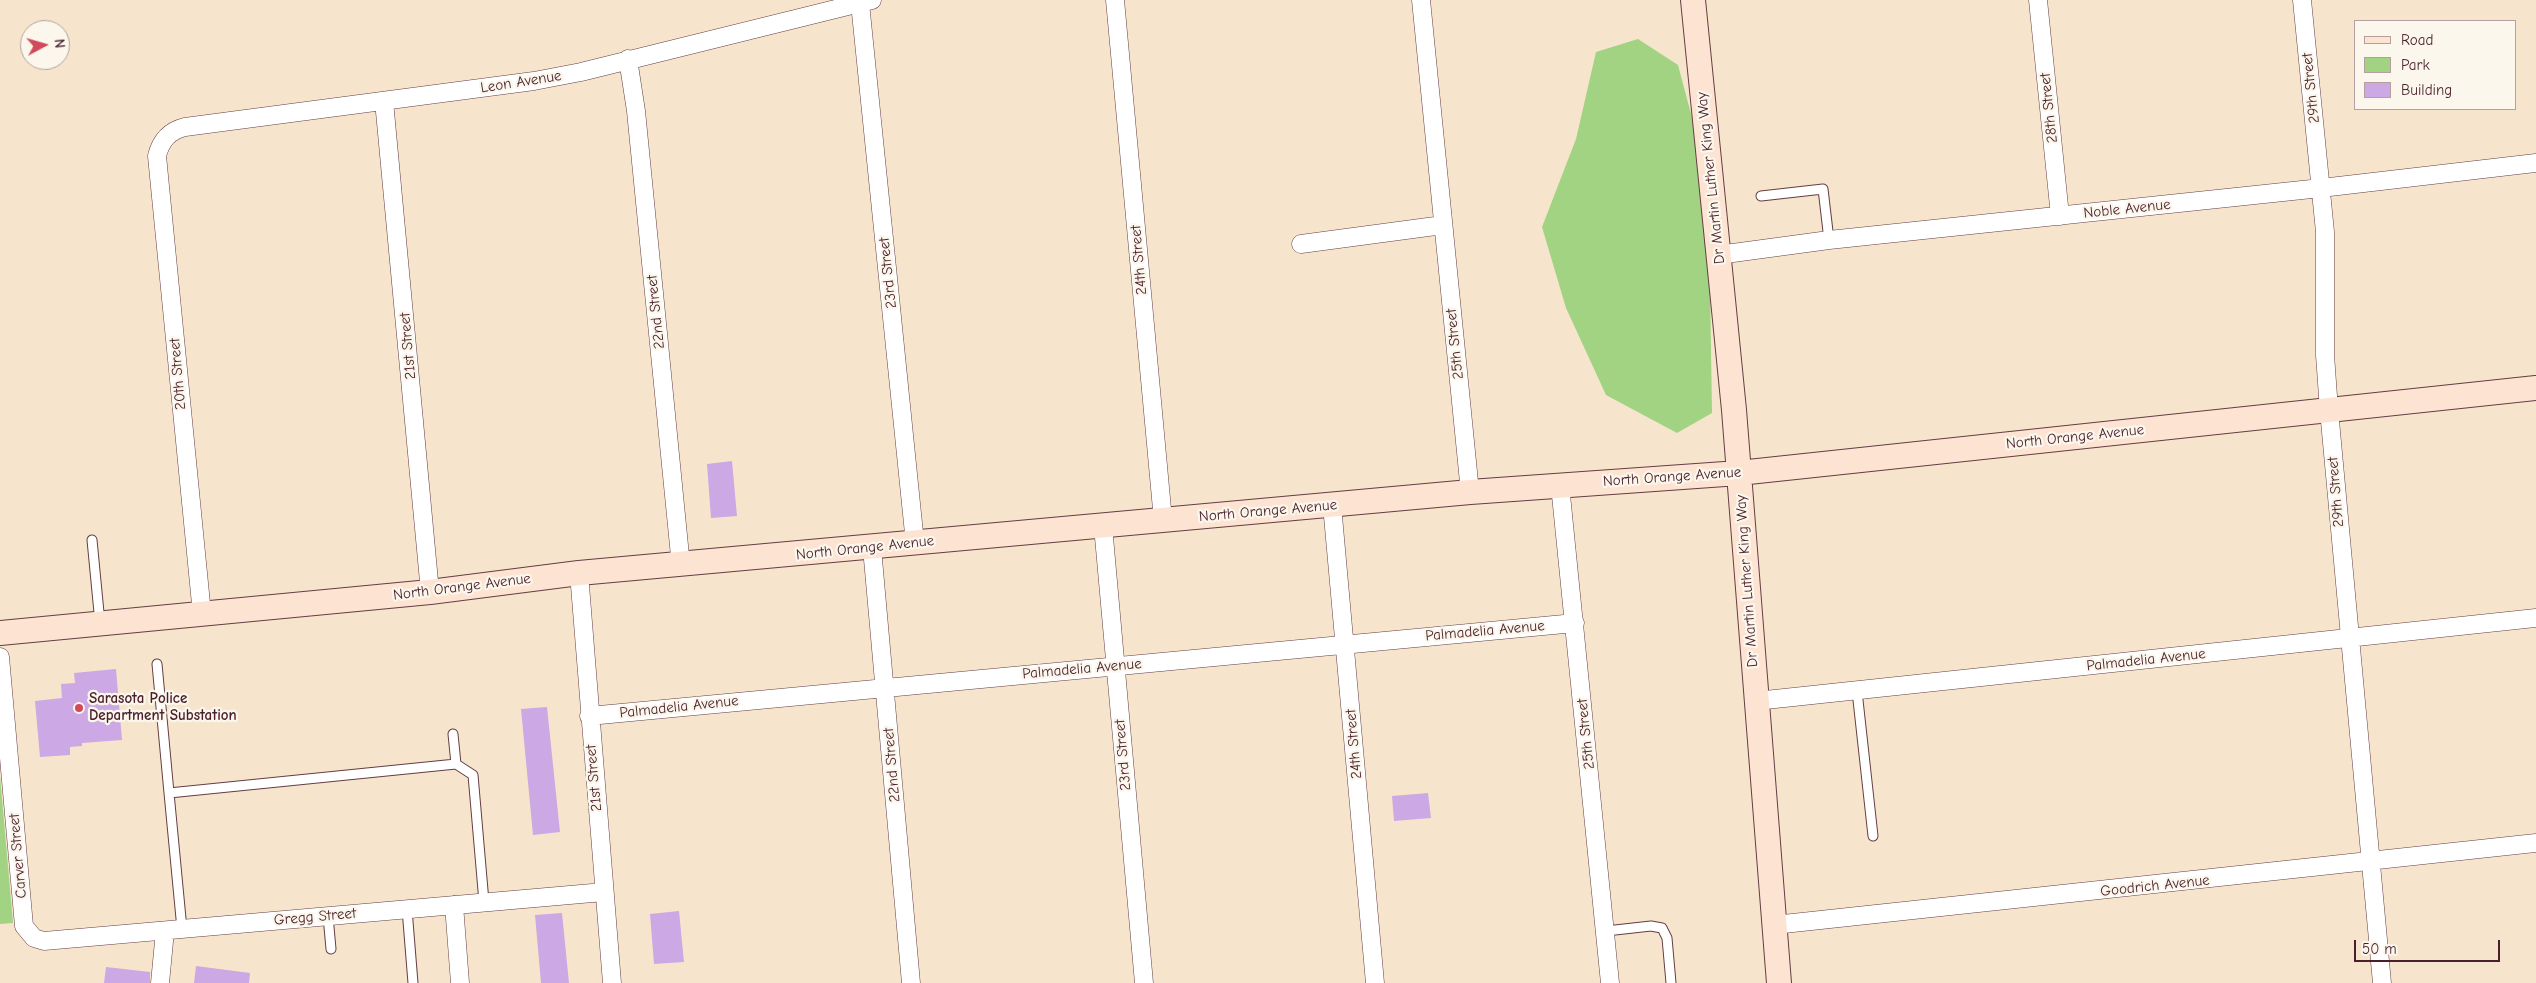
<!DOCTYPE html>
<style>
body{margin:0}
#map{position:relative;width:2536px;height:983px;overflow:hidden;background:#f6e5cc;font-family:"Comic Neue",sans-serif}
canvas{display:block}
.legend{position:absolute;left:2354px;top:20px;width:162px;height:90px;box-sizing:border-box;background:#fbf7ec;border:1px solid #b4a19f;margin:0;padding:6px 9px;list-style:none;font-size:15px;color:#4a1f2b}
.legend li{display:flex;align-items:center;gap:10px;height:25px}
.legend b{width:25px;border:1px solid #b4a19f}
.north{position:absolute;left:20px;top:20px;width:50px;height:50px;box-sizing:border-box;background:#fbf7ec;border:1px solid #b4a19f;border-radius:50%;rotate:84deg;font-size:14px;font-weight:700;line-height:20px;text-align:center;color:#4a1f2b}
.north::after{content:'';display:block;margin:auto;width:18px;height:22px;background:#d1495b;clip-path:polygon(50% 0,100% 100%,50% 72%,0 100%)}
.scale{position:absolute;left:2354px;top:940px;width:146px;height:22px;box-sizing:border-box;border:2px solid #4a1f2b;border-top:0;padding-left:6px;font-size:15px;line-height:18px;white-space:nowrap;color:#4a1f2b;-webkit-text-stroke:4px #fbf7ec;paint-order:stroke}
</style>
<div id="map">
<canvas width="2536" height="983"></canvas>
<ul class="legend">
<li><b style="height:6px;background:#fde3d1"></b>Road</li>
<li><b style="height:14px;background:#a1d383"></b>Park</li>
<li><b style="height:14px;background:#cca8e4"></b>Building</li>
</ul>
<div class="north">N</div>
<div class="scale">50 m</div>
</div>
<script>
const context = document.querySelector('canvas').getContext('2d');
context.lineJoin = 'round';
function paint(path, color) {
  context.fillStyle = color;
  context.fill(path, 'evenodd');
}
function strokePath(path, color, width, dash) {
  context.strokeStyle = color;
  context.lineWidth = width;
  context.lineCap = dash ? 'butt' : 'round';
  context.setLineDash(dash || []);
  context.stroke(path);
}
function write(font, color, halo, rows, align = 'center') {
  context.font = font + ' "Comic Neue",sans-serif';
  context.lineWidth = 4.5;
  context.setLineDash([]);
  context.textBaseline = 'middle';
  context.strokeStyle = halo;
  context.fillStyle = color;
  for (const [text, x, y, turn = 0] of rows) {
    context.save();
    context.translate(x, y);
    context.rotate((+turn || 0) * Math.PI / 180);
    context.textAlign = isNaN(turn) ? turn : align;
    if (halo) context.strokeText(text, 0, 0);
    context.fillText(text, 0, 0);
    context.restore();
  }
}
paint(new Path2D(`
 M1638,39L1678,65L1695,129L1710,286L1712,413L1677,433L1606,395L1566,308L1542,227L1576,139L1596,52Z
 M0,776L13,923L0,924Z`), '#a1d383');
paint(new Path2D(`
 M732,461L737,516L711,518L707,464Z
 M116,669L122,740L82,743V746L70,747V755L40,757L35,701L62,698L61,684L75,683L74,673Z
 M547,707L560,832L533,835L521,709Z
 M1428,793L1431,818L1394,821L1392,796Z
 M679,911L684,962L654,964L650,914Z
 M562,913L569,983H541L535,915Z
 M196,966L250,973L249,983H194Z
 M106,967L150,972V983H104Z`), '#cca8e4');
const lane = new Path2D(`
 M1761,196L1823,189L1829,240
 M92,540L100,623
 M157,664L169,793L456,764L473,775L484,902
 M1857,691L1873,836
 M453,734L456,764
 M169,793L182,929
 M407,909L413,983
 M328,916L331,949
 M1606,931L1651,926L1662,928L1667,938L1671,983`);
const street = new Path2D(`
 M1115,0L1163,520
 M1421,0L1470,492
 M2038,0L2060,216
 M2302,0L2325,232V355L2329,410L2382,983
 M860,3L915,543
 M628,59L636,111L681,566
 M384,101L430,592
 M1301,244L1443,225
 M1718,255L1829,240L2321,188L2536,163
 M1560,485L1610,983
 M1332,505L1375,983
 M1103,526L1144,983
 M872,548L911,983
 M579,573L612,983
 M202,614L157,156C161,140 169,131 185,127L534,81L581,72L872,0
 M0,657L24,926L34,938L44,941L604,892
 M1756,701L2536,618
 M589,716L1575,623
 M454,905L460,983
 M1774,925L2536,843
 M160,983L165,931`);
const secondary = new Path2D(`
 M1693,0L1734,410L1779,983
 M0,633L430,592L579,573L1470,492L1739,473L2536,388`);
strokePath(lane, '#643d43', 11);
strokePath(street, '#643d43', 19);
strokePath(secondary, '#643d43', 26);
strokePath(lane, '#fff', 9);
strokePath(street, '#fff', 18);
strokePath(secondary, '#fde3d1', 24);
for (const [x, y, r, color] of [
 [79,708,5,"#d1495b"]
]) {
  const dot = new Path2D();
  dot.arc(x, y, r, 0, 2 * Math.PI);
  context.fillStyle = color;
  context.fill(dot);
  strokePath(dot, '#fbf7ec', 2);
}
write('15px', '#4a1f2b', '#fbf7ec', [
 ["Leon Avenue",521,82,-9],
 ["29th Street",2311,88,-96],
 ["28th Street",2049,108,-96],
 ["Dr Martin Luther King Way",1711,178,-96],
 ["Noble Avenue",2127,209,-6],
 ["24th Street",1139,260,-95],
 ["23rd Street",888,273,-96],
 ["22nd Street",656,312,-96],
 ["25th Street",1455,344,-96],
 ["21st Street",408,346,-95],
 ["20th Street",178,374,-95],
 ["North Orange Avenue",2075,437,-6],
 ["North Orange Avenue",1672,477,-4],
 ["29th Street",2336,492,-95],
 ["North Orange Avenue",1268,511,-5],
 ["North Orange Avenue",865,548,-6],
 ["Dr Martin Luther King Way",1747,581,-94],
 ["North Orange Avenue",462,587,-7],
 ["Palmadelia Avenue",1485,631,-5],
 ["Palmadelia Avenue",2146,660,-6],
 ["Palmadelia Avenue",1082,669,-5],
 ["Palmadelia Avenue",679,707,-6],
 ["25th Street",1586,734,-96],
 ["24th Street",1354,744,-95],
 ["23rd Street",1123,755,-95],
 ["22nd Street",892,765,-95],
 ["21st Street",594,778,-95],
 ["Carver Street",18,856,-95],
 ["Goodrich Avenue",2155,886,-6],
 ["Gregg Street",315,917,-5]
]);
write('bold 15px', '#4a1f2b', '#fbf7ec', [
 ["Sarasota Police",89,699],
 ["Department Substation",89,716]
], 'left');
</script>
